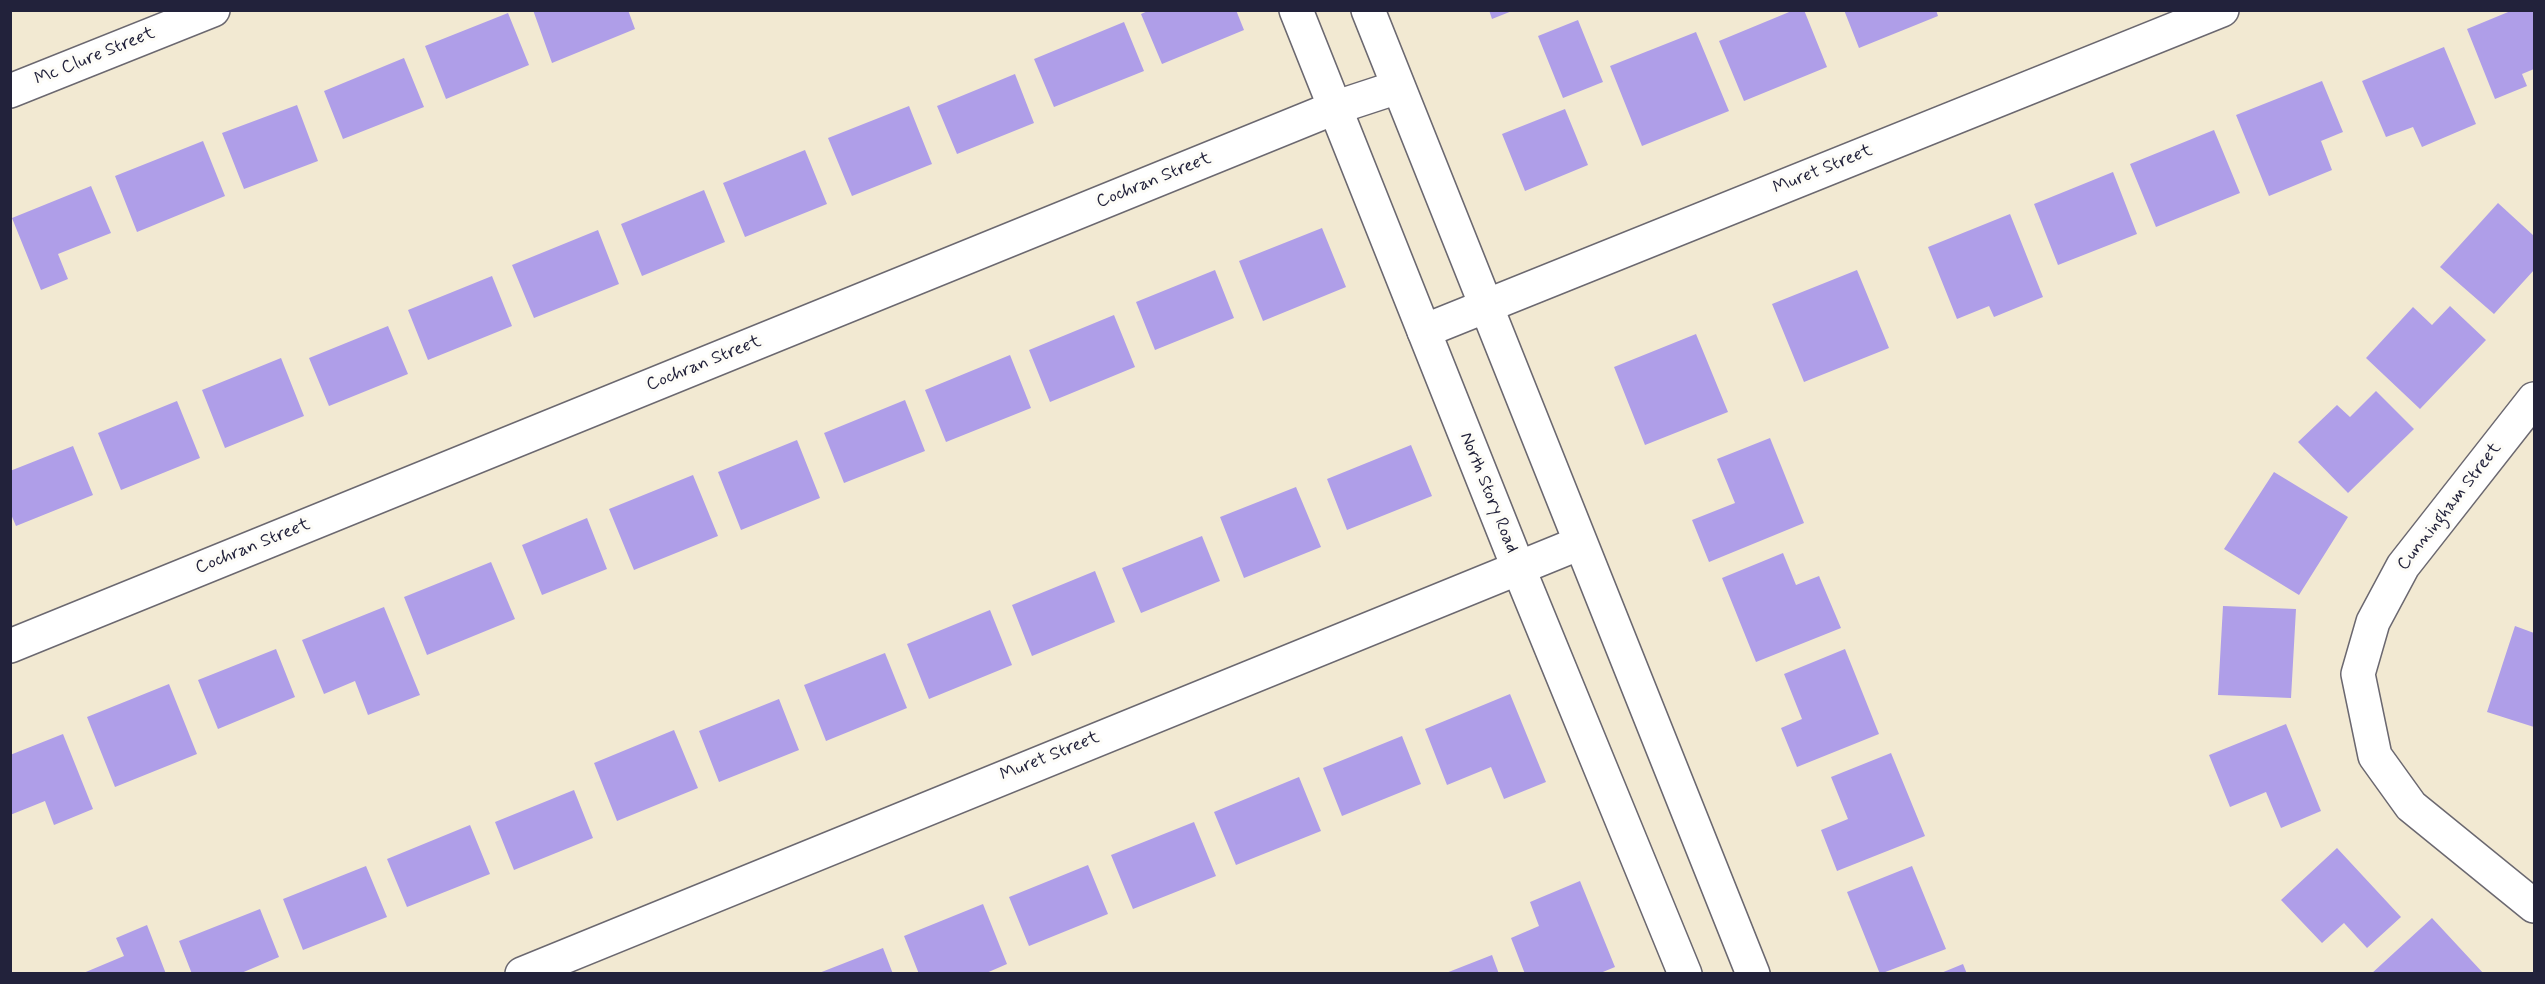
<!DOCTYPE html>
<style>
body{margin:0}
#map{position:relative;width:2545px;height:984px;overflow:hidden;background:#f2e9d2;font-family:Mynerve,sans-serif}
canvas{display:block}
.frame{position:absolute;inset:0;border:12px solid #22223b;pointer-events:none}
</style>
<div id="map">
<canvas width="2545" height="984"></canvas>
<div class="frame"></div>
</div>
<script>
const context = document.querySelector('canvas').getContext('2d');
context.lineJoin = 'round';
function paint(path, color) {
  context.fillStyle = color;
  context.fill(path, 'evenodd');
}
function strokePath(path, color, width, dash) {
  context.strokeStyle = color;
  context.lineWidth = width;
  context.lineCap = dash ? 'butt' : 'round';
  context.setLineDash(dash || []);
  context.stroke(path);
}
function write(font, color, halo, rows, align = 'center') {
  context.font = font + ' Mynerve,sans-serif';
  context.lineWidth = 6;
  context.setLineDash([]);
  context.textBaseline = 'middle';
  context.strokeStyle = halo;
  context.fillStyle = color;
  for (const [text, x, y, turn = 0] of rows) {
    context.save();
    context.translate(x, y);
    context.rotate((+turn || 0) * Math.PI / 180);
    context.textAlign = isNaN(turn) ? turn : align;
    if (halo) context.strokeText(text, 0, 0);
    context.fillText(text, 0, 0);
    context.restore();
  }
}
paint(new Path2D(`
 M533,10H628L635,29L552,63Z
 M1150,10H1236L1244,30L1162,64L1141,14Z
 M1489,10H1512V11L1492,19Z
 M1794,10H1804L1827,67L1744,101L1719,41Z
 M1844,10H1936L1938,16L1859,48Z
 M2513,10H2534V69L2522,74L2527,86L2495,99L2467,29Z
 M508,13L529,65L446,99L425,46Z
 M1578,20L1603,82L1563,98L1538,36Z
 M1124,22L1144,71L1054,107L1034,59Z
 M1696,32L1729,111L1642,146L1610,66Z
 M2444,47L2476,124L2422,147L2413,127L2386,137L2362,81Z
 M404,58L424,107L343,139L324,91Z
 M1015,74L1034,123L957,154L937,106Z
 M2322,81L2343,132L2321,141L2332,170L2269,196L2236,115Z
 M297,105L318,161L244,189L222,133Z
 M909,106L932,164L852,196L828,138Z
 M1565,109L1588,165L1525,191L1502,134Z
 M2214,130L2240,193L2156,227L2130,164Z
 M203,141L225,196L137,232L115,176Z
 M805,150L827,204L745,237L723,183Z
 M2113,172L2137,234L2058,265L2034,204Z
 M91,186L111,233L58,254L68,279L41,290L12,218Z
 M704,190L725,242L642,276L621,224Z
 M2498,203L2534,236V270L2494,314L2440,267Z
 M2010,214L2043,297L1994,317L1989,306L1957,319L1928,247Z
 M1322,228L1346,287L1263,321L1239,261Z
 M598,230L619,284L534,318L512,265Z
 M1215,270L1234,318L1155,350L1136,302Z
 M1857,270L1889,348L1804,382L1772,304Z
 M492,276L512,326L428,360L408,310Z
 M2450,306L2486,340L2420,409L2366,358L2413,307L2432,325Z
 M1114,315L1135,367L1050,402L1029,350Z
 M388,326L408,374L329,406L309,358Z
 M1696,334L1728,412L1645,445L1614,367Z
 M1010,355L1031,408L946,442L925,390Z
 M281,358L304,416L225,448L202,390Z
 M2376,391L2414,429L2348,493L2298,442L2337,405L2350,417Z
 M905,400L925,451L844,483L824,433Z
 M177,401L200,458L121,490L98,433Z
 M1770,438L1804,523L1709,562L1692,520L1735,503L1717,459Z
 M797,440L820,498L741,530L718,472Z
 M1411,445L1432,496L1347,530L1327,479Z
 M73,446L93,495L16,526L10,512V471Z
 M2274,472L2348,517L2299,595L2224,549Z
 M693,475L718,536L634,570L609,509Z
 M1296,487L1321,547L1244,578L1220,517Z
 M587,518L607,569L542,595L522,545Z
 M1202,536L1220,581L1141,613L1122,568Z
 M1783,553L1796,585L1819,576L1841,628L1756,662L1722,578Z
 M491,562L515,619L427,655L404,597Z
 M1095,571L1115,622L1032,656L1012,605Z
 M2223,606L2296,609L2291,698L2218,695Z
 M384,607L420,695L368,715L355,681L324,694L302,640Z
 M990,610L1012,665L929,699L907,644Z
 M2515,626L2534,633V727L2487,712Z
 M276,649L295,697L218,729L198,680Z
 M1845,649L1879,734L1797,767L1781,728L1802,719L1784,674Z
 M885,653L907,708L826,741L804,685Z
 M169,684L197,754L115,787L87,717Z
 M1510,694L1546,782L1504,799L1491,767L1447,785L1425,729Z
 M779,699L799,750L719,782L699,731Z
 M2286,724L2321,811L2281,828L2266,792L2230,807L2209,755Z
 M674,730L698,788L617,821L594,763Z
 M63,734L93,809L54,825L45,801L10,815V755Z
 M1402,736L1421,784L1342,816L1323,768Z
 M1891,753L1925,836L1837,871L1821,830L1848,819L1831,777Z
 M1299,777L1321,831L1236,865L1214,812Z
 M574,790L593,838L514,870L495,822Z
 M1194,822L1216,876L1133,909L1111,855Z
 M470,825L490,874L407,907L387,859Z
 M2337,848L2401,917L2367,948L2344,923L2322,943L2281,900Z
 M1088,865L1108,914L1029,946L1009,897Z
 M366,866L387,917L303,950L283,899Z
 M1912,866L1946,949L1880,974L1847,892Z
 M1580,881L1615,967L1598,974H1525L1511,938L1539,926L1530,902Z
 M983,904L1007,964L984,974H919L904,936Z
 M260,909L279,957L239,974H192L179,941Z
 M2432,918L2484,974H2371Z
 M147,925L166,974H81L124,956L116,938Z
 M883,948L893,974H819V973Z
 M1492,955L1499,974H1446V973Z
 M1963,964L1967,974H1941V973Z`), '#af9ee8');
const street = new Path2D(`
 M10,91L213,10
 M1424,331L2222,10
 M2534,399L2403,566L2373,622L2358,674L2375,756L2411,806L2534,906
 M10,646L1334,108L1398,87
 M522,974L1580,543`);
const secondary = new Path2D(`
 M1296,10L1518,567L1685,974
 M1368,10L1753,974`);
strokePath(street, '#6b6870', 36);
strokePath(secondary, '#6b6870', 36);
strokePath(street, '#fff', 33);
strokePath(secondary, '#fff', 33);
write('18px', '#22223b', '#fdfcf7', [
 ["Mc Clure Street",95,57,-22],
 ["Muret Street",1823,170,-22],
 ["Cochran Street",1154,181,-22],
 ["Cochran Street",704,364,-22],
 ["North Story Road",1488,493,68],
 ["Cunningham Street",2450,507,-52],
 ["Cochran Street",253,547,-22],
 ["Muret Street",1050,757,-22]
]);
</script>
